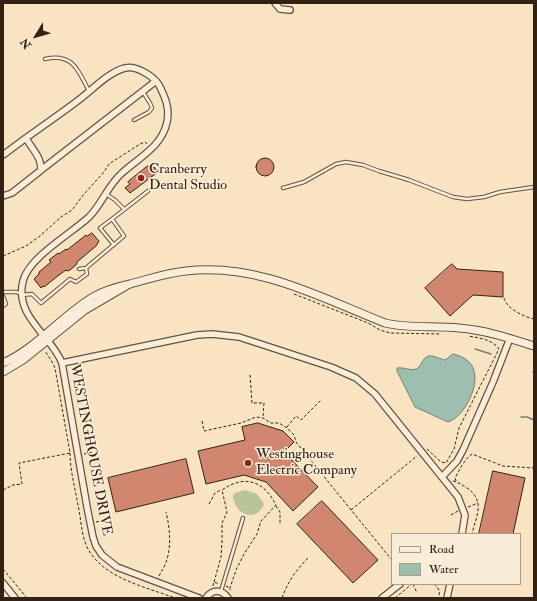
<!DOCTYPE html>
<style>
body{margin:0}
#map{position:relative;width:537px;height:601px;overflow:hidden;background:#f8e4c3;font-family:"IM FELL Double Pica",serif}
canvas{display:block}
.frame{position:absolute;inset:0;border:4px solid #332214;pointer-events:none}
.legend{position:absolute;left:391px;top:533px;width:130px;height:52px;box-sizing:border-box;background:#faedd8;border:1px solid #aa9c8a;margin:0;padding:5px 7px;list-style:none;font-size:12px;color:#332214}
.legend li{display:flex;align-items:center;gap:8px;height:20px}
.legend b{width:20px;border:1px solid #aa9c8a}
.north{position:absolute;left:16px;top:16px;width:40px;height:40px;-webkit-text-stroke:3px #faedd8;paint-order:stroke;rotate:233deg;font-size:11px;font-weight:700;line-height:16px;text-align:center;color:#332214}
.north::after{content:'';display:block;margin:auto;width:14px;height:18px;background:#332214;clip-path:polygon(50% 0,100% 100%,50% 72%,0 100%)}
</style>
<div id="map">
<canvas width="537" height="601"></canvas>
<div class="frame"></div>
<ul class="legend">
<li><b style="height:5px;background:#faedd8"></b>Road</li>
<li><b style="height:11px;background:#9fbfae"></b>Water</li>
</ul>
<div class="north">N</div>
</div>
<script>
const context = document.querySelector('canvas').getContext('2d');
context.lineJoin = 'round';
function paint(path, color) {
  context.fillStyle = color;
  context.fill(path, 'evenodd');
}
function strokePath(path, color, width, dash) {
  context.strokeStyle = color;
  context.lineWidth = width;
  context.lineCap = dash ? 'butt' : 'round';
  context.setLineDash(dash || []);
  context.stroke(path);
}
function write(font, color, halo, rows, align = 'center') {
  context.font = font + ' "IM FELL Double Pica",serif';
  context.lineWidth = 3;
  context.setLineDash([]);
  context.textBaseline = 'middle';
  context.strokeStyle = halo;
  context.fillStyle = color;
  for (const [text, x, y, turn = 0] of rows) {
    context.save();
    context.translate(x, y);
    context.rotate((+turn || 0) * Math.PI / 180);
    context.textAlign = isNaN(turn) ? turn : align;
    if (halo) context.strokeText(text, 0, 0);
    context.fillText(text, 0, 0);
    context.restore();
  }
}
paint(new Path2D(`
 M245,490L257,494L264,504C257,523 234,516 233,495L235,493Z`), '#b9c596');
const water = new Path2D(`
 M453,354C462,356 472,361 474,371C479,387 464,417 448,422L415,407L397,371V368C403,367 411,371 416,369C421,367 421,362 424,359C430,352 438,359 445,360Z`);
paint(water, '#9fbfae');
strokePath(water, '#748070', 1);
strokePath(new Path2D(`
 M475,349L491,354
 M533,372H534
 M521,417H527L534,420`), '#748070', 1.5);
const building = new Path2D(`
 M256 167a9 9 0 1 1 18 0a9 9 0 1 1-18 0Z
 M148,166L150,169L154,167L158,172L130,193L125,188L130,184L128,182Z
 M92,233L99,241L96,246L77,262V263L76,265L70,270L67,271L66,270L59,275L44,287L43,286L41,288L34,279L39,274V272L51,262L49,260L58,253L59,254L66,249L67,250L86,235L87,236Z
 M452,264L457,269L503,272V297L473,295L450,316L425,288Z
 M258,423L283,431L294,442L284,452L318,487L293,511L266,482L244,475L206,484L198,451L245,440L242,427Z
 M186,459L194,493L116,512L108,478Z
 M493,471L525,478L513,534H479Z
 M322,501L378,560L353,583L297,524Z`);
paint(building, '#d1876f');
strokePath(building, '#332214', 1);
const service = new Path2D(`
 M45,59C73,53 78,70 89,91
 M134,120L149,112L152,108L150,103L143,92
 M283,188L304,182L336,164L346,162L363,165L379,171L409,180L453,197L467,199L484,197L500,192L534,187
 M106,194L115,200L124,209
 M112,219L100,228L114,245
 M79,269L86,268
 M3,292H17L22,295L32,294L41,303L70,279L76,282L87,274L86,268L124,236L112,219L148,191
 M3,296L6,304L3,306
 M221,591L243,518`);
const minor = new Path2D(`
 M275,3L280,9L290,10
 M3,155L26,138
 M41,170L156,81
 M3,196L12,193L40,171C44,160 31,148 26,138C44,125 63,112 80,99C93,89 109,72 125,68C136,65 153,76 159,85C165,97 170,108 167,122C162,147 138,158 122,173C108,185 102,204 89,217C72,233 29,257 23,281C14,317 52,336 62,363L87,507L93,537L96,546L102,555L117,567L199,598
 M62,363L197,335L212,334L239,337L331,367L356,378L375,394L458,497L465,515L462,534
 M442,477L457,461L463,450L493,382L510,338
 M3,583L15,598
 M206,598C212,589 222,589 228,598
 M382,598L400,584
 M447,598L450,584`);
const tertiary = new Path2D(`
 M3,363C37,348 61,316 93,297C105,290 117,287 130,284C149,279 166,273 186,271C259,263 319,297 385,323C409,329 435,325 459,328C485,330 509,338 534,346
 M3,372L23,360L85,310L126,286`);
strokePath(service, '#645240', 4.5);
strokePath(minor, '#645240', 8);
strokePath(tertiary, '#645240', 9);
strokePath(new Path2D(`
 M3,256L26,246L40,236L61,217L72,210L84,194L104,172L109,164L140,144L145,142L147,144
 M294,294L368,323L380,330L390,333L441,334
 M504,298C506,308 524,317 534,319
 M250,375L252,403H264L263,417
 M202,421L204,431L241,423L256,417L263,418L271,423H279L287,428L294,435L296,442L391,559L392,558
 M287,427L296,416L301,420L321,400
 M427,449L441,462L446,463L454,449L459,428L499,349C492,339 479,338 468,336
 M70,453C70,470 75,488 78,505C81,518 81,534 87,547C102,578 146,587 175,598
 M84,454L93,452
 M453,481C458,482 462,485 467,488C486,501 476,516 472,534
 M456,481L455,478C460,469 464,460 472,454L503,466L534,468
 M3,490L13,485L22,484L19,463L70,453L55,368L51,360L45,351
 M209,504L215,493L221,490
 M276,506L280,512V525
 M468,507L478,503
 M351,510L417,456
 M451,515L458,511
 M96,522L106,520
 M3,569L27,598
 M159,576C161,572 163,569 165,565C172,548 170,529 166,512
 M214,582L221,557L222,541V523L227,512L222,490C245,474 264,481 276,505L261,521L257,534L244,554L236,570L230,588
 M413,584L417,593
 M434,584C439,588 440,591 439,598
 M213,586L214,582L219,584
 M226,586L230,588V590
 M282,598C288,581 297,569 309,557
 M395,598L412,584`), '#332214', 1, [3, 2]);
strokePath(service, '#faedd8', 2.5);
strokePath(minor, '#faedd8', 5.5);
strokePath(tertiary, '#faedd8', 7);
for (const [x, y, r, color] of [
 [141,178,4,"#8f2418"],
 [248,463,4,"#8f2418"]
]) {
  const dot = new Path2D();
  dot.arc(x, y, r, 0, 2 * Math.PI);
  context.fillStyle = color;
  context.fill(dot);
  strokePath(dot, '#faedd8', 1.5);
}
write('14px', '#332214', '#faedd8', [
 ["Cranberry",149,170],
 ["Dental Studio",149,186],
 ["Westinghouse",256,455],
 ["Electric Company",256,471]
], 'left');
write('14px', '#332214', '#faedd8', [
 ["WESTINGHOUSE DRIVE",90,450,79]
]);
</script>
